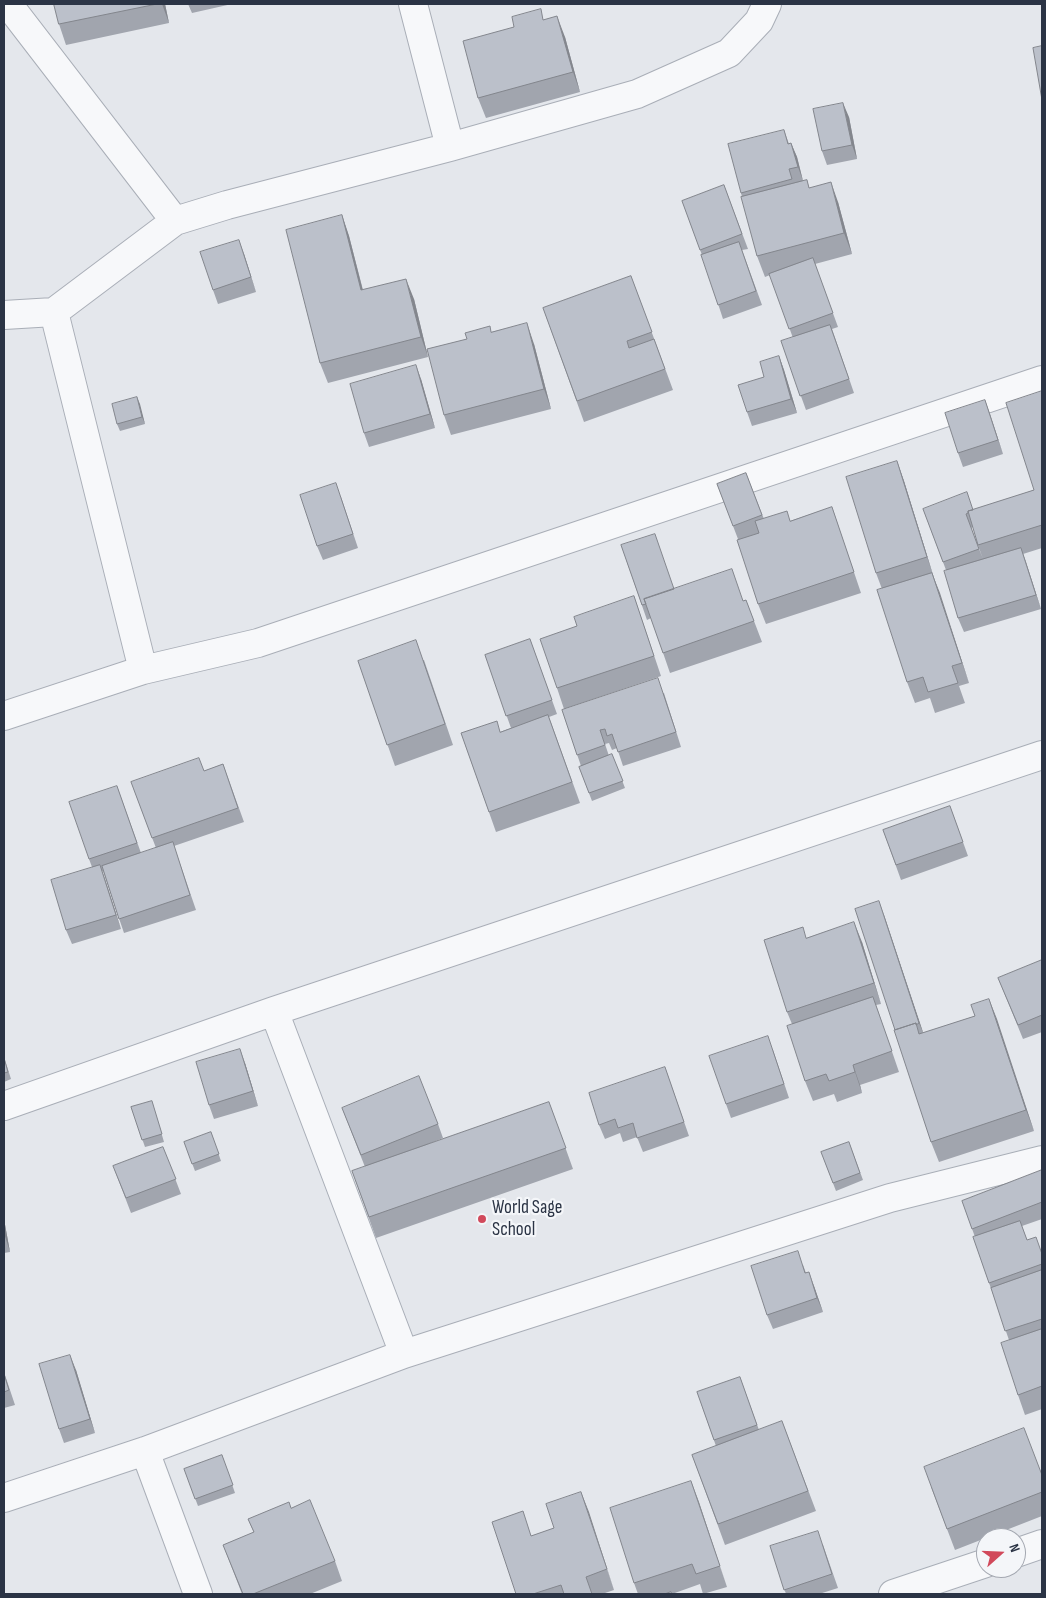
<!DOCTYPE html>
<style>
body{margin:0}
#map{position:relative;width:1046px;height:1598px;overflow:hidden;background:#e4e7ec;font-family:"Sofia Sans Condensed",sans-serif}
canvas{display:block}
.frame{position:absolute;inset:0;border:5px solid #2b3445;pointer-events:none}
.north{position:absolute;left:976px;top:1528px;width:50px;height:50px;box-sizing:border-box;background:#f4f6f9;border:1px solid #a4a8b1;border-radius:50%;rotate:70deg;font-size:14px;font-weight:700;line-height:20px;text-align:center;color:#2b3445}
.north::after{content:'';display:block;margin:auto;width:18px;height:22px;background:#d1495b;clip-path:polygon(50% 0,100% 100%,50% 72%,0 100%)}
</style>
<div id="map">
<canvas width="1046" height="1598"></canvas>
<div class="frame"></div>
<div class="north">N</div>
</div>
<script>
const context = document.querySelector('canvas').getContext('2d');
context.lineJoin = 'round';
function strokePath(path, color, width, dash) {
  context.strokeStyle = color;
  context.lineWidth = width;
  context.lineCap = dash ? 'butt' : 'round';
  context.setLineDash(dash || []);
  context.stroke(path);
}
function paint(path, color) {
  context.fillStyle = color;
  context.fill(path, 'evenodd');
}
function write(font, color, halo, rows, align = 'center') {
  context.font = font + ' "Sofia Sans Condensed",sans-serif';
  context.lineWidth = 4.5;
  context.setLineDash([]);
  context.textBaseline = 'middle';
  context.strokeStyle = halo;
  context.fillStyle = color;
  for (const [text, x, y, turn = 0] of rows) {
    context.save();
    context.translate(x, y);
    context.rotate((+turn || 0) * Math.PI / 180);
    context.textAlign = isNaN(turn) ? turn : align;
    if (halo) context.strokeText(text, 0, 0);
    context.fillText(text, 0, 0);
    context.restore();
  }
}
const minor = new Path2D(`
 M8,4L175,221
 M413,4L450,147
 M54,312L143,670
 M4,315L54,312L175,221L227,205L450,147L637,94L729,53L759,21L767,4
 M4,716L143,670L258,643L1042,380
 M274,1011L404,1354
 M4,1106L274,1011L1042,755
 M145,1451L198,1594
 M4,1498L145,1451L404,1354L890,1198L1042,1160
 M1016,1553L1042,1544
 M893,1594L986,1563`);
strokePath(minor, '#a9aeb7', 30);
strokePath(minor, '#f7f8fa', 28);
paint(new Path2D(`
 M54,4H165L169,23L66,45L59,24Z
 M188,4H232L192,13Z
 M545,20L565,37L580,92L486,118L478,98Z
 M849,117L857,159L827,165L822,151Z
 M784,130L789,144L791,143L797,157L803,181L807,180L809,188L838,202L852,254L815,264L838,327L832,329L854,393L806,410L781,341L793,338L770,275L765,277L757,256L741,193Z
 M724,185L748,249L742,250L762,305L723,319L702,255L682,201Z
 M342,215L349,236L363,290L414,299L428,357L328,383L320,363Z
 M244,254L256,292L218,304L213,290Z
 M631,276L673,390L584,422L543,308Z
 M492,332L534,344L551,409L451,435L444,415Z
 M779,356L784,370L797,413L752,426L747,412L764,377Z
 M421,379L435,428L369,447L364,433Z
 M1042,391V548L1023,554L1041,609L964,632L958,618L946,570L923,509L973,510L1034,490ZM973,527L978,545L983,559L971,528Z
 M137,397L145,424L120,431L117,424Z
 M985,400L1003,454L963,467L958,453Z
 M897,461L904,481L934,578L969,683L959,686L965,703L935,713L930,698L915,703L907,682L882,589L876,573Z
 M746,473L764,519L790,521L832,507L861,593L766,624L758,604L738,539L717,484Z
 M341,497L358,548L323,560L317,546Z
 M621,545L674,589L744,601L746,600L762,642L670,673L651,618L647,620Z
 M634,596L661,676L564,709L557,688L577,626Z
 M530,639L557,714L549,717L580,803L496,832L461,733L500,732L511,728L485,655Z
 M424,660L453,745L395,766L358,661Z
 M664,693L681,747L623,766L617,748L612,750L609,743L605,744L609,756L612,754L625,788L592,801L579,767L581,766L562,710Z
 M223,764L244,822L174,846L196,910L124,933L103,871H102L121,929L72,944L66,930L92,867L89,859L117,786L141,853L156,848L131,782L204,771Z
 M950,806L968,856L901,880L883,830Z
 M884,915L923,1033L975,1016L989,999L1034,1131L939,1162L931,1142L895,1030Z
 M807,938L862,942L881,1004L876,1005L899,1072L860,1085L862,1093L837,1102L834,1094L813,1101L805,1081L792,1024L787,1012Z
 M1042,960V1032L1023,1039L998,978Z
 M773,1050L789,1098L731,1118L726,1104Z
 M4,1057L11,1079L4,1082Z
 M245,1063L258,1106L214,1119L209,1105Z
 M665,1067L689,1136L643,1152L637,1137L623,1142L620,1133L605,1139L599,1125Z
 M152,1101L164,1142L145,1147L131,1107Z
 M549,1102L573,1169L376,1238L352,1171L365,1167L342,1108L438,1124L443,1138L426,1145Z
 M211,1132L221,1161L195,1171L184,1142Z
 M849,1142L863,1180L836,1191L821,1152Z
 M163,1147L181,1194L131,1213L113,1166Z
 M1042,1170V1219L1022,1226L1027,1240L1042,1253V1409L1025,1415L1018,1395L1009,1340L973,1237H975L962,1201Z
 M4,1219L10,1252L4,1253Z
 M803,1265L806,1273L814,1286L823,1312L773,1329L767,1315Z
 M76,1370L95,1433L64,1443L59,1429Z
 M4,1372L15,1405L4,1408Z
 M740,1377L759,1430L782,1421L816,1511L725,1545L692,1455L716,1446L697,1392Z
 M222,1455L235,1493L198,1506L184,1469Z
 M1042,1475V1516L955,1550L931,1487Z
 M691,1481L727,1587L703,1594L700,1584L672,1594H638L634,1583Z
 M581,1492L614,1590L602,1594H516L532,1536L554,1528Z
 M291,1508L335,1561L342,1581L310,1594H242L223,1545L254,1533L248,1519Z
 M823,1545L838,1588L819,1594H786L770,1546Z`), '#a1a5ae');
paint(new Path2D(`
 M162,4H165L169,23Z
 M557,16L565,37L580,92L573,72Z
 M843,103L849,117L857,159L852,145Z
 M791,143L797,157L803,181L798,167Z
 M831,182L838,202L852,254L844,233Z
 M342,215L349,236L368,311L361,290Z
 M239,240L244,254L256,292L251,277Z
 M406,279L414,299L428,357L421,337Z
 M527,323L534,344L551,409L544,389Z
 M779,356L784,370L797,413L791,399Z
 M416,365L421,379L435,428L430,414Z
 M137,397L140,404L145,424L142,417Z
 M985,400L990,414L1003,454L998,440Z
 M897,461L904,481L934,578L927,557Z
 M1021,548L1026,562L1041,609L1036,595Z
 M932,573L940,593L969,683L962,663Z
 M100,865L105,879L121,929L116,915Z
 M879,901L884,915L925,1038L919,1023Z
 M854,922L862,942L881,1004L874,983Z
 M989,999L997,1019L1034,1131L1026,1110Z
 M240,1049L245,1063L258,1106L253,1091Z
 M853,1065L860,1085L862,1093L855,1072Z
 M4,1219L10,1252L4,1233Z
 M809,1272L814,1286L823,1312L817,1298Z
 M70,1355L76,1370L95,1433L90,1419Z
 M691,1481L699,1502L727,1587L720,1566Z
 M581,1492L589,1512L614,1590L607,1569Z`), '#83868d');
const building = new Path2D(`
 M54,4H157L59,24Z
 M541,9L543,20L557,16L573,72L478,98L463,41L514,27L512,17Z
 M1042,46V100L1033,48Z
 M843,103L852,145L822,151L813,109Z
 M784,130L788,144L791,143L798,167L789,169L792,179L741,193L728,144Z
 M807,180L809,188L831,182L844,233L757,256L741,197Z
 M724,185L742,234L700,250L682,201Z
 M342,215L361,290L406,279L421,337L320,363L286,230Z
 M239,240L251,277L213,290L200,252Z
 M739,242L756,291L718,305L701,255Z
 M813,258L833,313L789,329L769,274Z
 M631,276L652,332L627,341L629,348L654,339L665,369L577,401L543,308Z
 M527,323L544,389L444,415L427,349L467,339L465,333L490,326L491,332Z
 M830,325L849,379L800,396L781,341Z
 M779,356L791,399L747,412L738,385L764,377L760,362Z
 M416,365L430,414L364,433L350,384Z
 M1042,391V525L978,545L968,511L1034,490L1006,403Z
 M137,397L142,417L117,424L112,404Z
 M985,400L998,440L958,453L945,413Z
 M897,461L927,557L876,573L846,477Z
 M746,473L762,515L733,526L717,484Z
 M336,483L353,534L317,546L300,495Z
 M967,492L973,510L968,511V513L966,514L979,549L943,562L923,509Z
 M832,507L854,572L758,604L737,540L759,533L755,521L787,511L790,521Z
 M655,534L674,589L644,599L646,604L642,605L621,545Z
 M1021,548L1036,595L958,618L944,571Z
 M732,569L743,601L746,600L754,621L663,653L644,599Z
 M932,573L962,663L952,666L958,683L928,692L923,677L907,682L877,590Z
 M634,596L654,656L557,688L540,639L577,626L574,617Z
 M530,639L552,700L506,716L485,655Z
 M416,640L445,724L387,745L358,661Z
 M658,678L676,732L618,752L612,734L607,736L605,729L600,730L605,745L577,755L562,710Z
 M548,715L572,782L489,812L461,733L497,721L500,732Z
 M612,754L623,781L589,793L579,767Z
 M199,758L204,771L223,764L238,808L152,838L131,782Z
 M117,786L137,843L89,859L69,802Z
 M950,806L963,842L896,865L883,830Z
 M173,842L190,895L119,919L102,866Z
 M100,865L116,915L66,930L51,880Z
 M879,901L919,1023L916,1025V1023L895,1030L855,909Z
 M854,922L874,983L787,1012L764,940L803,927L806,938Z
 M1042,960V1015L1018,1025L998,978Z
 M873,997L892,1051L853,1065L855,1072L829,1081L826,1074L805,1081L787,1026Z
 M989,999L1026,1110L931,1142L894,1030L916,1023L919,1034L975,1016L971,1005Z
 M768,1036L784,1084L726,1104L709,1056Z
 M240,1049L253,1091L209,1105L196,1062Z
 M4,1058L8,1072L4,1073Z
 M665,1067L684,1122L637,1138L633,1123L618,1128L615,1119L599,1125L589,1093Z
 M419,1076L438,1124L361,1155L342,1108Z
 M152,1101L162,1134L142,1140L131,1107Z
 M549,1102L566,1148L369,1217L352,1171Z
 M211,1132L219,1154L192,1164L184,1142Z
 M849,1142L860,1173L833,1183L821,1152Z
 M163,1147L176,1179L126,1198L113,1166Z
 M1042,1170V1202L972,1229L962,1201Z
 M1020,1221L1027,1240L1036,1237L1042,1254V1264L989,1283L973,1237Z
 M798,1251L805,1273L809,1272L817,1298L767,1315L751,1266Z
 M1042,1270V1319L1005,1331L991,1288Z
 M1042,1329V1386L1018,1395L1001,1343Z
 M70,1355L90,1419L59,1429L39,1364Z
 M4,1374L9,1390L4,1392Z
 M740,1377L757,1425L714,1440L697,1392Z
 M782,1421L808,1491L718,1524L692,1455Z
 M1024,1428L1042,1475V1492L947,1529L924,1467Z
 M222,1455L233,1485L195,1499L184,1469Z
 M691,1481L720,1566L696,1574L692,1564L634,1583L610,1508Z
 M581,1492L607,1569L586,1577L592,1594H564L561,1585L533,1594H516L492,1522L523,1511L531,1536L554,1528L546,1504Z
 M310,1500L335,1561L253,1594H243L223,1545L254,1532L248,1519L289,1502L291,1508Z
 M818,1531L832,1574L784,1590L770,1546Z
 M671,1592L672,1594H665Z`);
paint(building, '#bbc0ca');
strokePath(building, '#83868d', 1);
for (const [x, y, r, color] of [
 [482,1219,5,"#d1495b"]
]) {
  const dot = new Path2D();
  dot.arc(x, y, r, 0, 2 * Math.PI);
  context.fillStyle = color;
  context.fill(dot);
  strokePath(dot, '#f4f6f9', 2);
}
write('19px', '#2b3445', '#f4f6f9', [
 ["World Sage",492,1208],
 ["School",492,1230]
], 'left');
</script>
